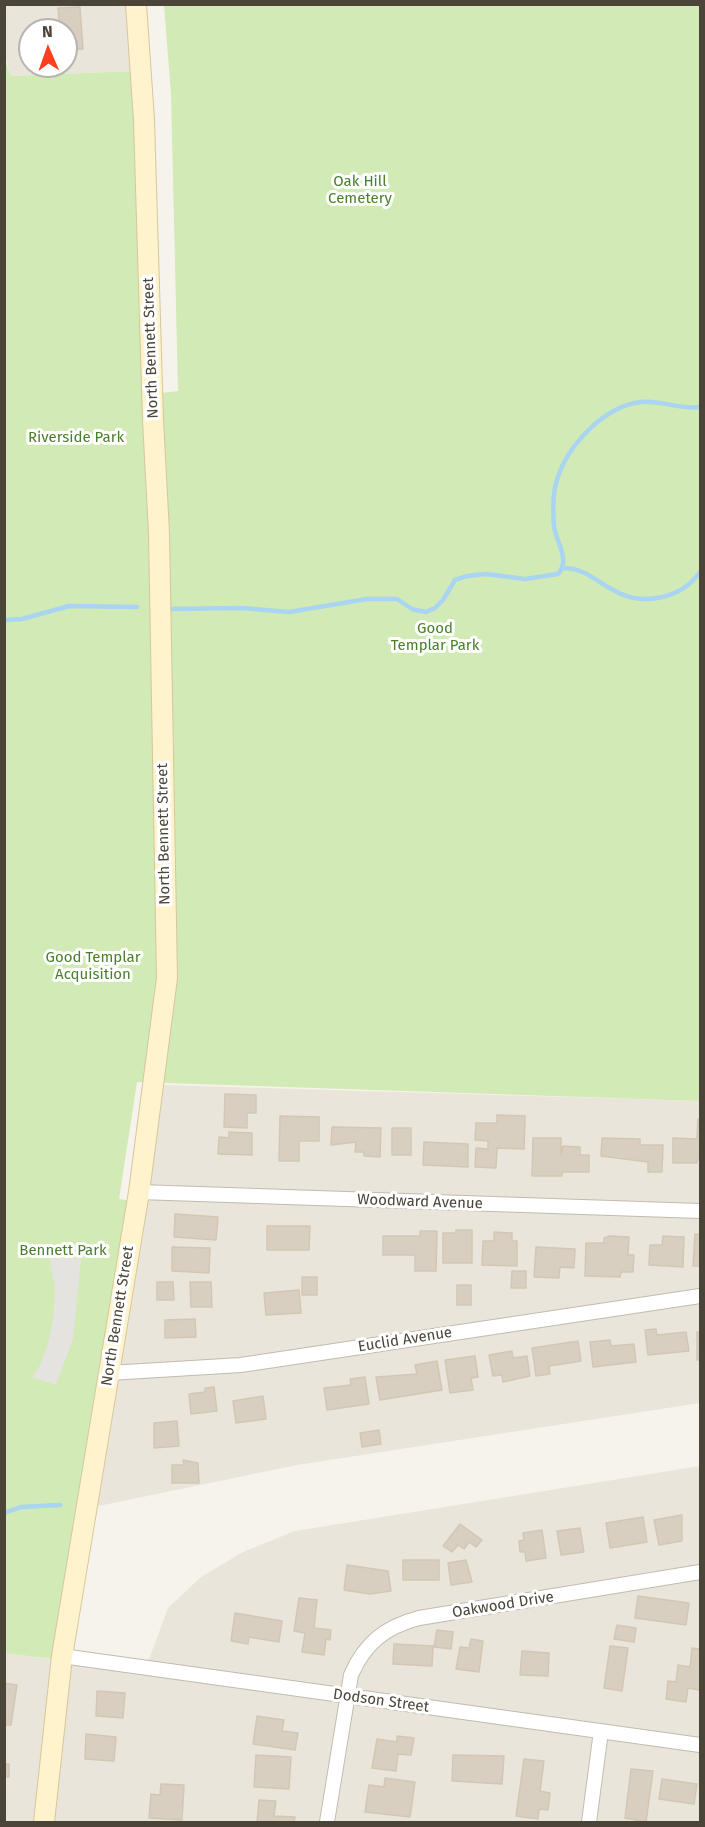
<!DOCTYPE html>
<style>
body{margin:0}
#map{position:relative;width:705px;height:1827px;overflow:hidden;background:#f6f3ec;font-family:"Fira Sans",sans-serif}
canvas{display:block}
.frame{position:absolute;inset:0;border:6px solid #4b4439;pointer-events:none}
.north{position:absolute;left:18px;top:18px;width:60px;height:60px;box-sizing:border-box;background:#fff;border:2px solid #b7b4b0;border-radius:50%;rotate:358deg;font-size:16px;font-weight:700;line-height:24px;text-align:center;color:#4b4439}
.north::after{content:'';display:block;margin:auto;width:21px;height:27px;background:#fc3f1d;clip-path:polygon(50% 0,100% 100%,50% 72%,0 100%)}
</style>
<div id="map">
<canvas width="705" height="1827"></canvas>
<div class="frame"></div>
<div class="north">N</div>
</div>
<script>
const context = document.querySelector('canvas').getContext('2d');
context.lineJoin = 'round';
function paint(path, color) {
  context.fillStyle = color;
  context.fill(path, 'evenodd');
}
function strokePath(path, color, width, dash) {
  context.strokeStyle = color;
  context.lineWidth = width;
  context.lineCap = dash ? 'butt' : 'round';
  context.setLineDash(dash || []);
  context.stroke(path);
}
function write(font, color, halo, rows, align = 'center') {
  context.font = font + ' "Fira Sans",sans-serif';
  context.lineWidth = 6;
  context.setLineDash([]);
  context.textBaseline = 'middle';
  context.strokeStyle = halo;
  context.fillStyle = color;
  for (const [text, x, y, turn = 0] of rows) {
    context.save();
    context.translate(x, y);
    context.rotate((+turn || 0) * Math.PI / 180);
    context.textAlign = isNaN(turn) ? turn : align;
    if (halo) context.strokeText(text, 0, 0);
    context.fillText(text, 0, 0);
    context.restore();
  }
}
paint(new Path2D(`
 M4,5H130L137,71L11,76L5,57ZM30,30H66V66H30Z
 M164,1085L700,1101V1403L297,1465L89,1508Z
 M700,1466V1738L148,1662L168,1608L201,1577L243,1552L295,1531Z
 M5,1653L700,1749V1822H5Z`), '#eae5da');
paint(new Path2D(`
 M164,5H700V1101L137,1082L119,1199L131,1201L52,1659L4,1653V57L11,76L137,71L162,393L178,391L171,94Z`), '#d2eab5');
paint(new Path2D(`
 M49,1256L81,1259L73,1339L56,1385L32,1377L40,1365L48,1343L53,1320L55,1289Z`), '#e5e3e0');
strokePath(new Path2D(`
 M563,568C584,568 596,581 613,590C642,607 681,599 700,572
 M170,609L242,608L289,612L367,599H397L412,609L426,612L435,608L443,600L455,580L467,576L486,574L525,579L558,574C571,559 556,543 554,526C553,513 553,492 557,480C567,446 604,406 641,402C661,400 680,410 700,407
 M4,620L22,619L69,606L137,607
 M4,1513L21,1507L60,1505`), '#a9d4f2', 4.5);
const building = new Path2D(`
 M80,7L83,49L66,50V30H60L58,8Z
 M225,1094L256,1095V1113H247V1128L224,1127Z
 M497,1115L525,1116L524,1149L497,1148L496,1168L475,1167L476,1148L488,1149V1141L475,1140L476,1123H497Z
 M280,1116L319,1117V1141H299V1161H279Z
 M698,1119H700V1160H697V1163H673V1138L697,1139Z
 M332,1127L381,1128L380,1157L364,1156V1152H355L356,1142L331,1145Z
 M392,1128H411V1155H392Z
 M229,1132L252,1133V1155L218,1154L219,1137L229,1138Z
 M533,1138H561V1155L563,1146L580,1147V1155H589V1172H562V1176H532Z
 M602,1138L640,1139V1145H663L662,1172H648V1162L601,1156Z
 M424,1142L468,1144V1167L423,1165Z
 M175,1214L218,1217L216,1240L174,1237Z
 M267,1226H310L309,1250H267Z
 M456,1230H472V1263H443V1233H456Z
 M420,1231H437L436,1271H415V1255H383V1236H420Z
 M494,1232L512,1233V1241H517V1266L482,1265L483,1241H494Z
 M695,1234L700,1235V1266H693Z
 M610,1236L629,1237L628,1255H634L633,1272H621L620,1277L585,1276L586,1243H604V1238Z
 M663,1236L684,1237L683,1267L649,1265L650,1245H662Z
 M172,1247L210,1248L209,1273L172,1271Z
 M536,1247L575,1249L574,1268L560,1267L559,1278L534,1277Z
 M512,1271H526V1288H511Z
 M302,1277H317V1295H302Z
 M157,1282H173L174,1300H157Z
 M190,1282H211L212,1307H191Z
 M457,1285H471V1305H457Z
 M299,1290L301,1313L266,1315L264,1293Z
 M195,1319L196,1337L165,1338V1320Z
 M656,1329L657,1335L686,1332L689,1351L648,1355L645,1330Z
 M697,1332H700V1360H697Z
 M610,1340L611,1346L634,1344L636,1362L593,1367L590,1342Z
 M578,1341L581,1361L549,1366L550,1374L536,1376L532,1348Z
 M512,1351L513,1358L527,1356L530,1376L503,1382L502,1375L493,1376L489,1355Z
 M475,1356L478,1377L471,1378L473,1390L450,1393L445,1360Z
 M437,1361L442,1390L380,1400L376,1377L417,1374L415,1365Z
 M365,1377L369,1404L327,1410L324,1388L351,1385L350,1379Z
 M214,1387L217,1411L191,1414L189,1394L205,1392V1388Z
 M263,1396L266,1419L236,1423L233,1401Z
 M177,1421L179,1446L154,1448V1423Z
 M379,1430L381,1444L362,1447L360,1433Z
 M183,1460L198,1463L199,1483H172V1465H184Z
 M682,1515V1541L659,1545L654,1520Z
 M643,1517L647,1542L610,1548L606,1523Z
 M460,1524L482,1540L476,1547L469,1542L464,1549L458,1545L452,1552L443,1546Z
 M580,1528L584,1552L561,1555L557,1531Z
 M542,1530L546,1558L526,1561L525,1552H520L519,1541L524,1540L523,1533Z
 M403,1560H439V1580H403Z
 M466,1560L472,1582L451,1585L448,1563Z
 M347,1565L388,1571L391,1591L370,1594L344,1590Z
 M638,1596L689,1603L686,1625L635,1618Z
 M299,1598L317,1600L314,1628L331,1630L330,1640L326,1639L324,1655L302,1652L305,1633L294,1631Z
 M235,1613L282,1621L279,1642L249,1637L248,1644L231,1641Z
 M617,1625L636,1628L634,1642L614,1639Z
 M437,1630L453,1632L451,1649L434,1647Z
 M471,1639L483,1641L479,1672L456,1669L460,1647L469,1648Z
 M394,1644L433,1646L432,1666L393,1664Z
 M610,1646L628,1648L622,1691L604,1688Z
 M692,1648L700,1649V1690L688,1688L686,1702L666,1699L668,1681L676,1682L678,1665L690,1667Z
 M522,1651L549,1653L548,1676L520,1675Z
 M4,1683L17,1685L11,1725H4Z
 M97,1691L125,1693L123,1718L96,1716Z
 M257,1716L284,1720L282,1731L298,1733L295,1750L253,1744Z
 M86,1734L116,1737L114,1761L85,1759Z
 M397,1736L414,1738L411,1755L398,1754L396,1771L372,1768L377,1739L397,1742Z
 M256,1755L291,1757L289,1789L254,1787Z
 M453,1755L504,1756L502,1784L452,1781Z
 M524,1759L544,1761L540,1791L550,1793L548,1810L539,1809L538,1819L516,1816Z
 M4,1764H9V1777H4Z
 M631,1769L653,1771L646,1822L625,1818Z
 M385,1778L415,1782L410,1817L365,1812L369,1785L384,1787Z
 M662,1779L697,1784L694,1804L659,1799Z
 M161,1784L184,1785L182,1820L149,1818L151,1794L160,1795Z
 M259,1800L276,1801L274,1816L295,1817L294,1822H257Z`);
paint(building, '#d8cfc1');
strokePath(building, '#d3c7b4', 1.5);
const minor = new Path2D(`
 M139,1192L700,1211
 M109,1373L241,1365L700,1296
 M62,1656L700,1745
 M327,1822L351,1675C365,1643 385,1627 419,1618L700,1572
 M589,1822L601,1731`);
const secondary = new Path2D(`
 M44,1822L62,1656L139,1192L167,978L159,533L153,420L144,120L136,4`);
strokePath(minor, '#c2bbae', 16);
strokePath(secondary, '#d6c79b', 22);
strokePath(minor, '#fff', 14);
strokePath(secondary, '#fff3cd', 20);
write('15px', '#4a7f2a', '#fff', [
 ["Oak Hill",360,182],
 ["Cemetery",360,199],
 ["Riverside Park",76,438],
 ["Good",435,629],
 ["Templar Park",435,646],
 ["Good Templar",93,958],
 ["Acquisition",93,975],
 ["Bennett Park",63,1251]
]);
write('15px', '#4b4439', '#fff', [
 ["North Bennett Street",151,348,-92],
 ["North Bennett Street",164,834,-91],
 ["Woodward Avenue",420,1202,2],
 ["North Bennett Street",118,1316,-81],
 ["Euclid Avenue",405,1340,-9],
 ["Oakwood Drive",503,1605,-9],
 ["Dodson Street",381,1701,8]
]);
</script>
